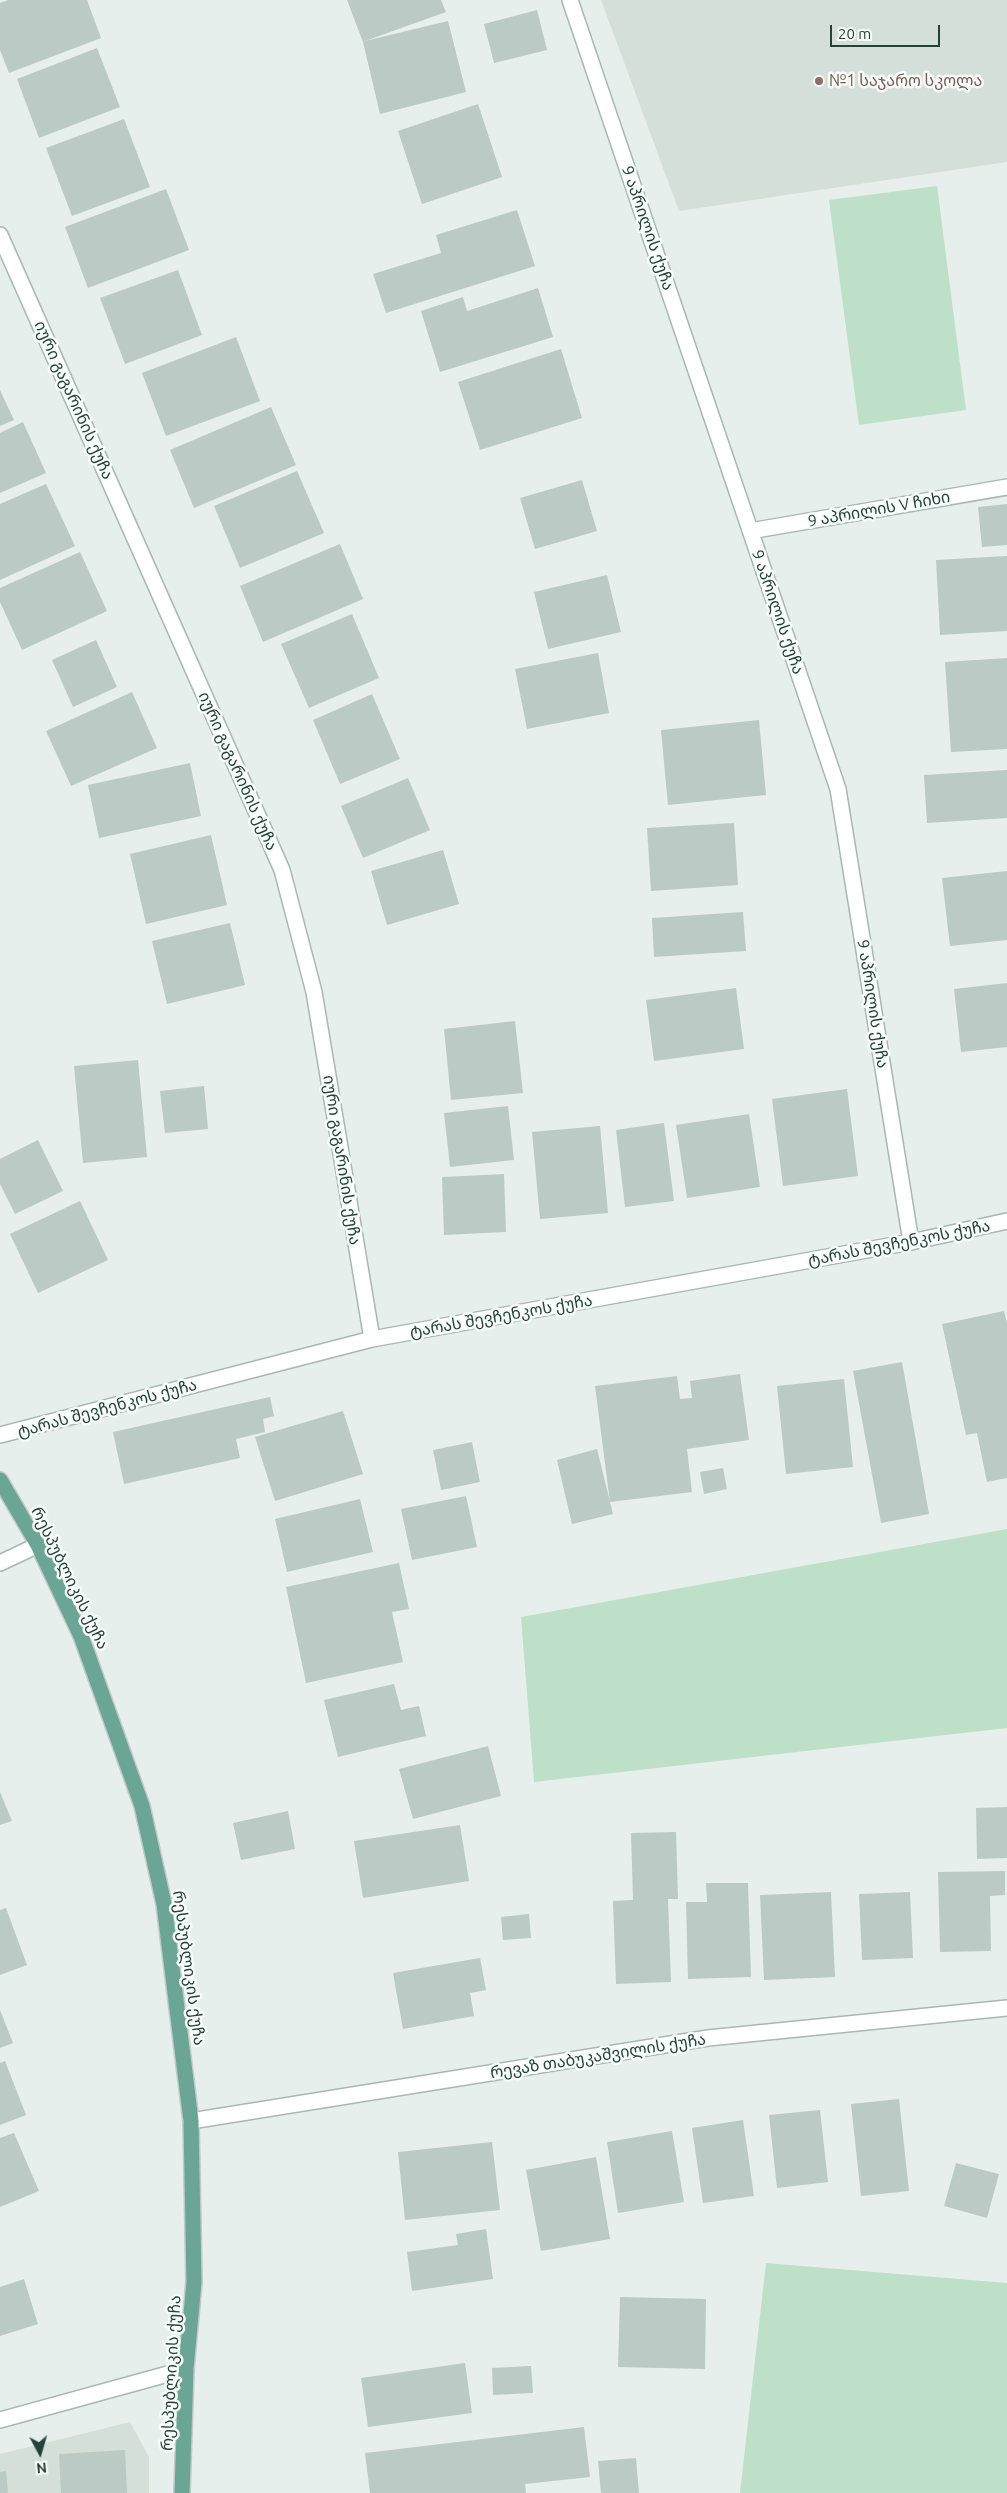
<!DOCTYPE html>
<meta charset="utf-8">
<style>
body{margin:0}
#map{position:relative;width:1007px;height:2493px;overflow:hidden;background:#e6efeb;font-family:Ubuntu,sans-serif}
canvas{display:block}
.north{position:absolute;left:15px;top:2428px;width:50px;height:50px;-webkit-text-stroke:4px #f7fbf9;paint-order:stroke;rotate:174deg;font-size:14px;font-weight:700;line-height:20px;text-align:center;color:#24423a}
.north::after{content:'';display:block;margin:auto;width:18px;height:22px;background:#24423a;clip-path:polygon(50% 0,100% 100%,50% 72%,0 100%)}
.scale{position:absolute;left:830px;top:25px;width:110px;height:22px;box-sizing:border-box;border:2px solid #24423a;border-top:0;padding-left:6px;font-size:15px;line-height:18px;white-space:nowrap;color:#24423a;-webkit-text-stroke:4px #f7fbf9;paint-order:stroke}
</style>
<div id="map">
<canvas width="1007" height="2493"></canvas>
<div class="north">N</div>
<div class="scale">20 m</div>
</div>
<script>
const context = document.querySelector('canvas').getContext('2d');
context.lineJoin = 'round';
function paint(path, color) {
  context.fillStyle = color;
  context.fill(path, 'evenodd');
}
function strokePath(path, color, width, dash) {
  context.strokeStyle = color;
  context.lineWidth = width;
  context.lineCap = dash ? 'butt' : 'round';
  context.setLineDash(dash || []);
  context.stroke(path);
}
function write(font, color, halo, rows, align = 'center') {
  context.font = font + ' Ubuntu,"Noto Sans Georgian",sans-serif';
  context.lineWidth = 5;
  context.setLineDash([]);
  context.textBaseline = 'middle';
  context.strokeStyle = halo;
  context.fillStyle = color;
  for (const [text, x, y, turn = 0] of rows) {
    context.save();
    context.translate(x, y);
    context.rotate((+turn || 0) * Math.PI / 180);
    context.textAlign = isNaN(turn) ? turn : align;
    if (halo) context.strokeText(text, 0, 0);
    context.fillText(text, 0, 0);
    context.restore();
  }
}
paint(new Path2D(`
 M601,0H1007V162L679,211Z
 M130,2422L149,2457V2493H0V2454Z`), '#d4dfda');
paint(new Path2D(`
 M937,186L966,410L859,425L829,200Z
 M1007,1529V1728L534,1782L521,1617Z
 M766,2263L1007,2283V2493H740Z`), '#bfe0c8');
paint(new Path2D(`
 M8,0H87L101,38L9,73L0,50V3Z
 M347,0H441L446,12L365,41L448,21L466,92L380,114L363,42Z
 M537,10L547,50L494,63L484,24Z
 M97,48L120,107L39,138L17,79Z
 M478,104L502,177L422,204L398,131Z
 M124,119L150,187L72,216L46,148Z
 M166,189L189,250L88,288L65,227Z
 M517,210L535,266L386,313L373,274L441,253L436,235Z
 M178,270L202,335L125,364L100,298Z
 M538,288L553,337L440,372L421,311L463,297L467,311Z
 M236,337L260,401L166,436L142,373Z
 M561,349L582,418L480,450L458,382Z
 M0,390L14,420L0,426Z
 M271,407L296,465L194,508L170,450Z
 M23,422L46,473L0,493V433Z
 M297,471L324,533L240,568L214,506Z
 M582,480L597,531L535,549L520,498Z
 M46,484L75,546L0,580V504Z
 M1007,504V545L982,547L978,507Z
 M340,544L363,599L263,642L240,586Z
 M80,552L107,611L22,650L0,602V588Z
 M1007,556V631L940,635L936,560Z
 M607,575L621,632L548,649L534,592Z
 M352,614L379,678L309,708L281,644Z
 M96,640L117,687L73,707L52,660Z
 M598,653L609,713L527,729L515,669Z
 M1007,658V749L951,752L945,662Z
 M132,692L157,748L71,786L46,731Z
 M372,694L400,759L340,784L313,720Z
 M759,720L766,795L668,805L661,730Z
 M190,763L201,816L99,838L88,785Z
 M1007,770V818L927,823L924,775Z
 M408,778L430,830L363,858L341,806Z
 M734,823L738,885L651,891L647,828Z
 M211,835L227,905L146,924L130,854Z
 M443,850L459,904L387,925L371,871Z
 M1007,871V940L950,946L942,878Z
 M743,912L746,951L654,957L652,918Z
 M230,923L245,985L167,1004L152,941Z
 M1007,983V1047L961,1052L954,989Z
 M736,988L744,1049L654,1061L646,1000Z
 M515,1021L523,1093L451,1100L444,1029Z
 M138,1060L147,1157L83,1163L74,1066Z
 M204,1086L208,1129L165,1133L160,1091Z
 M847,1089L858,1176L783,1186L772,1099Z
 M508,1106L514,1160L450,1167L444,1113Z
 M749,1114L760,1187L687,1198L676,1125Z
 M664,1123L674,1201L625,1207L616,1130Z
 M600,1126L608,1213L540,1219L532,1132Z
 M38,1140L63,1191L15,1214L0,1184V1159Z
 M504,1174L506,1232L444,1235L442,1177Z
 M80,1201L108,1260L38,1293L10,1234Z
 M1004,1311L1007,1323V1478L987,1482L977,1433L966,1435L942,1324Z
 M902,1362L929,1514L881,1523L853,1371Z
 M740,1374L749,1440L687,1449L692,1492L610,1502L595,1386L677,1376L680,1399L692,1398L690,1381Z
 M844,1379L853,1467L786,1474L777,1386Z
 M270,1397L274,1416L263,1419L265,1432L236,1439L240,1458L124,1484L113,1432Z
 M343,1411L363,1474L275,1501L255,1437Z
 M472,1442L480,1482L441,1490L433,1450Z
 M597,1449L613,1514L572,1524L557,1460Z
 M723,1468L727,1489L704,1494L700,1472Z
 M466,1496L477,1547L412,1560L401,1509Z
 M360,1499L373,1552L287,1572L275,1519Z
 M399,1563L409,1609L392,1612L403,1662L306,1683L286,1587Z
 M394,1684L401,1710L419,1706L426,1736L338,1757L324,1700Z
 M488,1746L501,1796L413,1819L399,1769Z
 M0,1792L12,1821L0,1825Z
 M1007,1807V1858L977,1859L976,1808Z
 M288,1811L295,1849L241,1860L233,1823Z
 M460,1825L469,1881L363,1898L354,1841Z
 M676,1832L678,1899H668L671,1982L616,1984L613,1901L633,1900L631,1833Z
 M1005,1871V1895L990,1896L991,1951L940,1952L938,1872Z
 M706,1883H748L751,1977L688,1979L686,1902H707Z
 M831,1892L835,1977L764,1980L760,1895Z
 M910,1892L913,1958L862,1960L859,1894Z
 M6,1908L27,1965L0,1975V1910Z
 M529,1914L531,1938L503,1940L501,1917Z
 M480,1958L486,1990L470,1993L474,2016L403,2029L393,1973Z
 M0,2010L13,2043L0,2048Z
 M5,2061L26,2115L0,2125V2063Z
 M899,2099L909,2191L861,2196L851,2104Z
 M820,2110L828,2182L777,2188L769,2115Z
 M743,2120L754,2196L703,2203L692,2128Z
 M672,2131L684,2202L618,2213L607,2142Z
 M14,2133L39,2191L0,2207V2138Z
 M492,2142L500,2210L405,2220L398,2152Z
 M596,2157L610,2239L541,2251L526,2170Z
 M956,2163L999,2174L987,2218L944,2206Z
 M486,2229L493,2279L412,2291L407,2252L458,2245L456,2234Z
 M24,2279L38,2324L0,2336V2287Z
 M620,2297L706,2299L705,2369L618,2367Z
 M465,2363L472,2413L368,2427L361,2378Z
 M531,2366L533,2393L493,2395L492,2368Z
 M584,2427L590,2477L525,2484L526,2493H370L365,2453Z
 M125,2450L127,2493H61L59,2454Z
 M636,2458L639,2493H601L598,2461Z
 M6,2471L8,2493H0V2472Z`), '#bbcac4');
const minor = new Path2D(`
 M570,0L838,789L911,1242
 M0,235L282,870L314,992L372,1339
 M750,531L1007,487
 M0,1435L372,1339L911,1242L1007,1221
 M0,1563L38,1545
 M191,2121L708,2038L1007,2008
 M0,2420L186,2369`);
const major = new Path2D(`
 M0,1480L38,1545L81,1636L142,1806L164,1904L191,2121L194,2282L186,2369L182,2493`);
strokePath(minor, '#a8b8b2', 18);
strokePath(major, '#c2cac8', 18);
strokePath(minor, '#fff', 15);
strokePath(major, '#6aa596', 15);
for (const [x, y, r, color] of [
 [819,81,5,"#8d6e63"]
]) {
  const dot = new Path2D();
  dot.arc(x, y, r, 0, 2 * Math.PI);
  context.fillStyle = color;
  context.fill(dot);
  strokePath(dot, '#f7fbf9', 2);
}
write('16px', '#785e54', '#f7fbf9', [
 ["№1 საჯარო სკოლა",829,81]
], 'left');
write('16px', '#24423a', '#f7fbf9', [
 ["9 აპრილის ქუჩა",648,228,71],
 ["იური გაგარინის ქუჩა",74,400,66],
 ["9 აპრილის V ჩიხი",879,509,-10],
 ["9 აპრილის ქუჩა",778,612,71],
 ["იური გაგარინის ქუჩა",238,771,66],
 ["9 აპრილის ქუჩა",873,1004,81],
 ["იური გაგარინის ქუჩა",342,1160,81],
 ["ტარას შევჩენკოს ქუჩა",899,1243,-11],
 ["ტარას შევჩენკოს ქუჩა",501,1316,-10],
 ["ტარას შევჩენკოს ქუჩა",107,1408,-15],
 ["რესპუბლიკის ქუჩა",70,1578,64],
 ["რესპუბლიკის ქუჩა",189,1968,82],
 ["რევაზ თაბუკაშვილის ქუჩა",598,2056,-9],
 ["რესპუბლიკის ქუჩა",171,2373,-87]
]);
</script>
